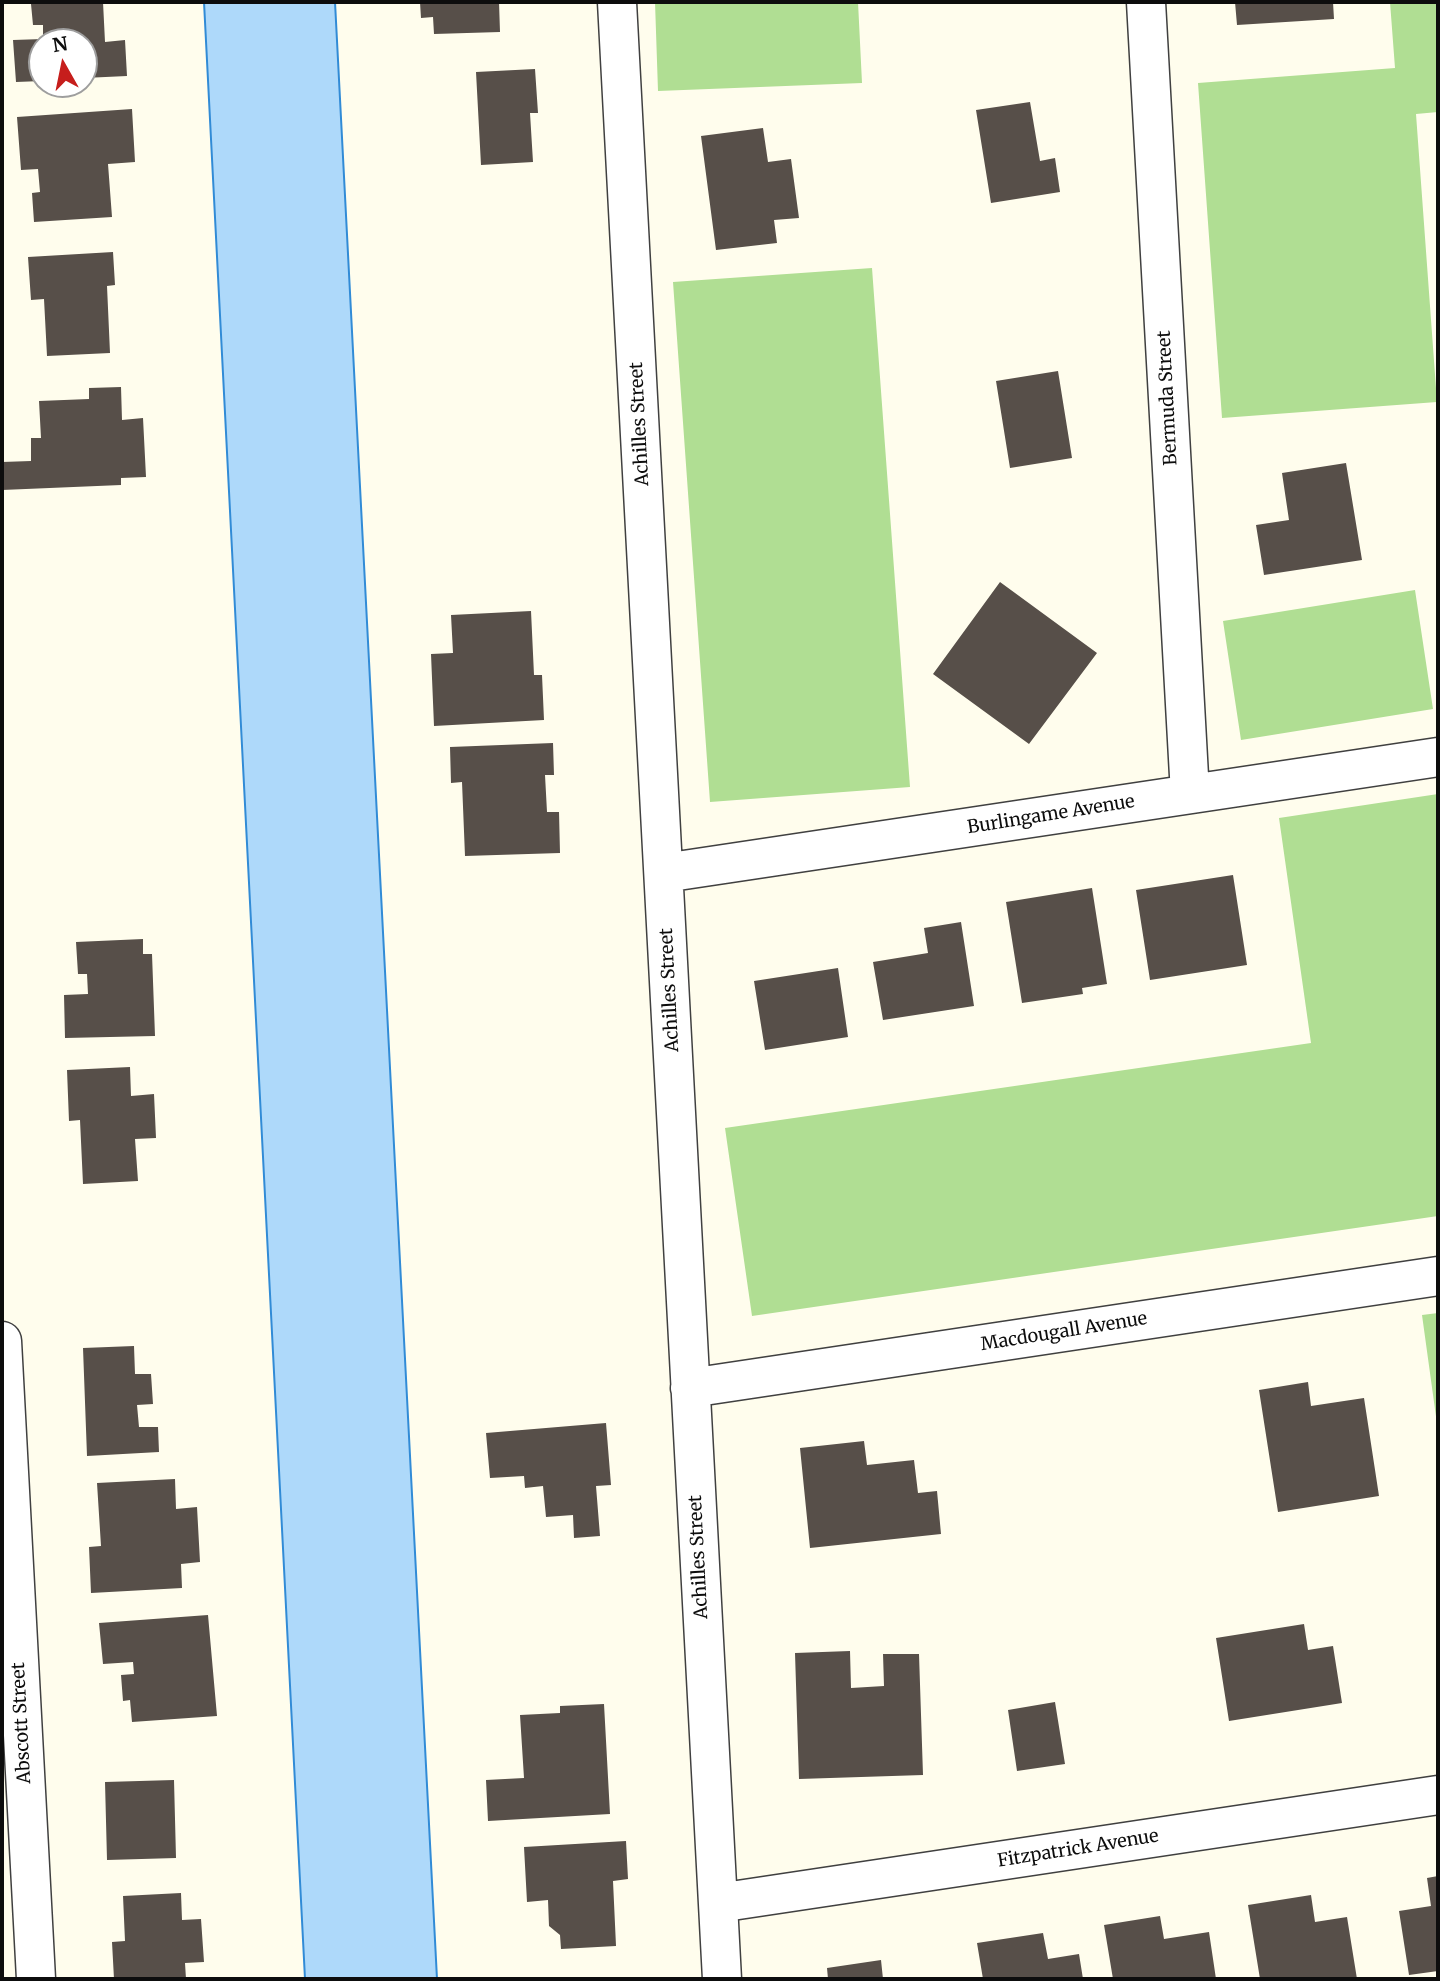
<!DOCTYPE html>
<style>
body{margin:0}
#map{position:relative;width:1440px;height:1981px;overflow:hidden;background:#fffded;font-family:Merriweather,serif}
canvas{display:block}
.frame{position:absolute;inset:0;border:4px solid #0d0d0d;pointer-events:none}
.north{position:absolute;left:28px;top:28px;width:70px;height:70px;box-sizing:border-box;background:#fff;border:2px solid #9e9e9e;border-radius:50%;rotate:351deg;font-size:19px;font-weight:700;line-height:28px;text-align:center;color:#0d0d0d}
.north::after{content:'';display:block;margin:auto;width:24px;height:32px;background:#c61e1c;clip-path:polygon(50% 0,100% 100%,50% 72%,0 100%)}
</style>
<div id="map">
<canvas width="1440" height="1981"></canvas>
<div class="frame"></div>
<div class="north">N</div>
</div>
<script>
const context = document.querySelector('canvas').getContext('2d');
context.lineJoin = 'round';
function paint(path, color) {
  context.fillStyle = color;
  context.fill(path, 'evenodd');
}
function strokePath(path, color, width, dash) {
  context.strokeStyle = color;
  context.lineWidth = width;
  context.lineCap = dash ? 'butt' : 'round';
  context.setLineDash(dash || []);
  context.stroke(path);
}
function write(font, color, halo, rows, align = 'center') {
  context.font = font + ' Merriweather,serif';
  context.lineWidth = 7;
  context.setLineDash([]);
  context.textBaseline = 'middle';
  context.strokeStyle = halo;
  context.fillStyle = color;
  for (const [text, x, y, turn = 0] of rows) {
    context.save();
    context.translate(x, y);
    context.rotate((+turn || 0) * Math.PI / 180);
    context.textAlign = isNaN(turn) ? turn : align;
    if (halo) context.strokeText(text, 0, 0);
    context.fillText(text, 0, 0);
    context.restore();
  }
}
paint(new Path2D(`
 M655,2H858L862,83L658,91Z
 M1390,2H1438V112L1416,114L1437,402L1222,418L1198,83L1395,68Z
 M872,268L910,787L710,802L673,282Z
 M1415,590L1433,709L1241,740L1223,621Z
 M1438,794V1216L752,1316L725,1128L1311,1043L1279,818Z
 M1438,1313V1431L1422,1315Z`), '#b0de93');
const water = new Path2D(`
 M204,2H335L437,1979H305Z`);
paint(water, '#aed9fa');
strokePath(water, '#318bd6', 2);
paint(new Path2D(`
 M43,2H103L105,42L125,40L127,76L84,78V42H42V81L16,82L13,40L43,39V25H33L31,4H43Z
 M420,2H499L500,32L434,34L433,17L421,18Z
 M1235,2H1333L1334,19L1237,25Z
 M535,69L538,113H530L533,162L481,165L476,72Z
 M1030,102L1040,161L1055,158L1060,192L991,203L976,110Z
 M132,109L135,162L108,164L112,217L34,222L32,193L40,192L38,169L21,170L17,117Z
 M763,128L768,162L791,159L799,218L774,220L777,243L716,250L701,136Z
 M113,252L115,285L107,286L110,353L47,356L44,299L31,300L28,257Z
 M1058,371L1072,458L1010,468L996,381Z
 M121,387L122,420L143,418L146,477L121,478V485L2,490V462L31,461V438H41L39,401L89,399V388Z
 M1346,463L1362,560L1264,575L1256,525L1289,520L1282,473Z
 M1000,582L1097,653L1029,744L933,674Z
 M531,611L534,675H542L544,720L434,726L431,654L453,653L451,615Z
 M553,743L554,775H545L547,812H559L560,853L465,856L462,782L451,783L450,747Z
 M1233,875L1247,965L1150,980L1136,890Z
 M1092,888L1107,984L1082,988L1083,994L1022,1003L1006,902Z
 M961,922L974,1006L883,1020L873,962L928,953L924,928Z
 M143,939V954H152L155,1036L65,1038L64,995L88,994L87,974H78L76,942Z
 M838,968L848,1037L765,1050L754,981Z
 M130,1067L131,1096L154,1094L156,1138L135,1139L138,1181L83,1184L80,1120L69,1121L67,1070Z
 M134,1346L135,1374H151L153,1404L137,1405L139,1427H158L159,1452L87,1456L83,1348Z
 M1308,1382L1311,1406L1364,1398L1379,1496L1278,1512L1259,1390Z
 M606,1423L611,1485L596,1486L600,1536L574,1538L573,1515L546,1517L543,1486L525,1488L524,1476L490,1478L486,1433Z
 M864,1441L867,1465L914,1460L918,1493L937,1491L941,1534L810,1548L800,1448Z
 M175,1479L176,1509L197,1507L200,1562L181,1564L182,1588L91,1593L89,1547L101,1546L97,1483Z
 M208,1615L217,1716L132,1722L130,1700L123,1701L121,1675L134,1674L133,1662L103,1664L99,1623Z
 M1304,1624L1308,1650L1333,1646L1342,1703L1229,1721L1216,1638Z
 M850,1651L851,1688L884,1686L883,1654H919L923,1775L799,1779L795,1653Z
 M1055,1702L1065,1764L1017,1771L1008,1710Z
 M604,1704L610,1814L488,1821L486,1780L524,1778L520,1715L560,1713V1706Z
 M174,1780L176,1858L107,1860L105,1782Z
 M626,1841L628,1879L613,1881L616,1946L561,1949L560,1935L549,1926L548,1900L527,1902L524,1847Z
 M1438,1876V1971L1409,1975L1399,1911L1431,1906L1427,1878Z
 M181,1893L182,1920L201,1919L204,1962L185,1963L186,1979H114L112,1942L125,1941L123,1896Z
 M1311,1895L1315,1922L1347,1917L1357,1979H1260L1248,1905Z
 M1160,1916L1164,1939L1209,1932L1216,1979H1113L1104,1925Z
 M1043,1933L1048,1959L1079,1954L1083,1979H983L977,1943Z
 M881,1960L883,1979H828L827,1968Z`), '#574f49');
const street = new Path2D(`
 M617,2L722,1979
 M1146,2L1190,794
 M664,873L1438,757
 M2,1341L36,1979
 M690,1388L1438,1276
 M718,1903L1438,1795`);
strokePath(street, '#404040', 41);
strokePath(street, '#fff', 38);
write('18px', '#0d0d0d', '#fff', [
 ["Bermuda Street",1168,398,-93],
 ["Achilles Street",640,424,-93],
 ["Burlingame Avenue",1051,815,-9],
 ["Achilles Street",670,990,-93],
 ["Macdougall Avenue",1064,1332,-9],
 ["Achilles Street",699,1557,-93],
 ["Abscott Street",22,1723,-93],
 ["Fitzpatrick Avenue",1078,1849,-9]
]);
</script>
